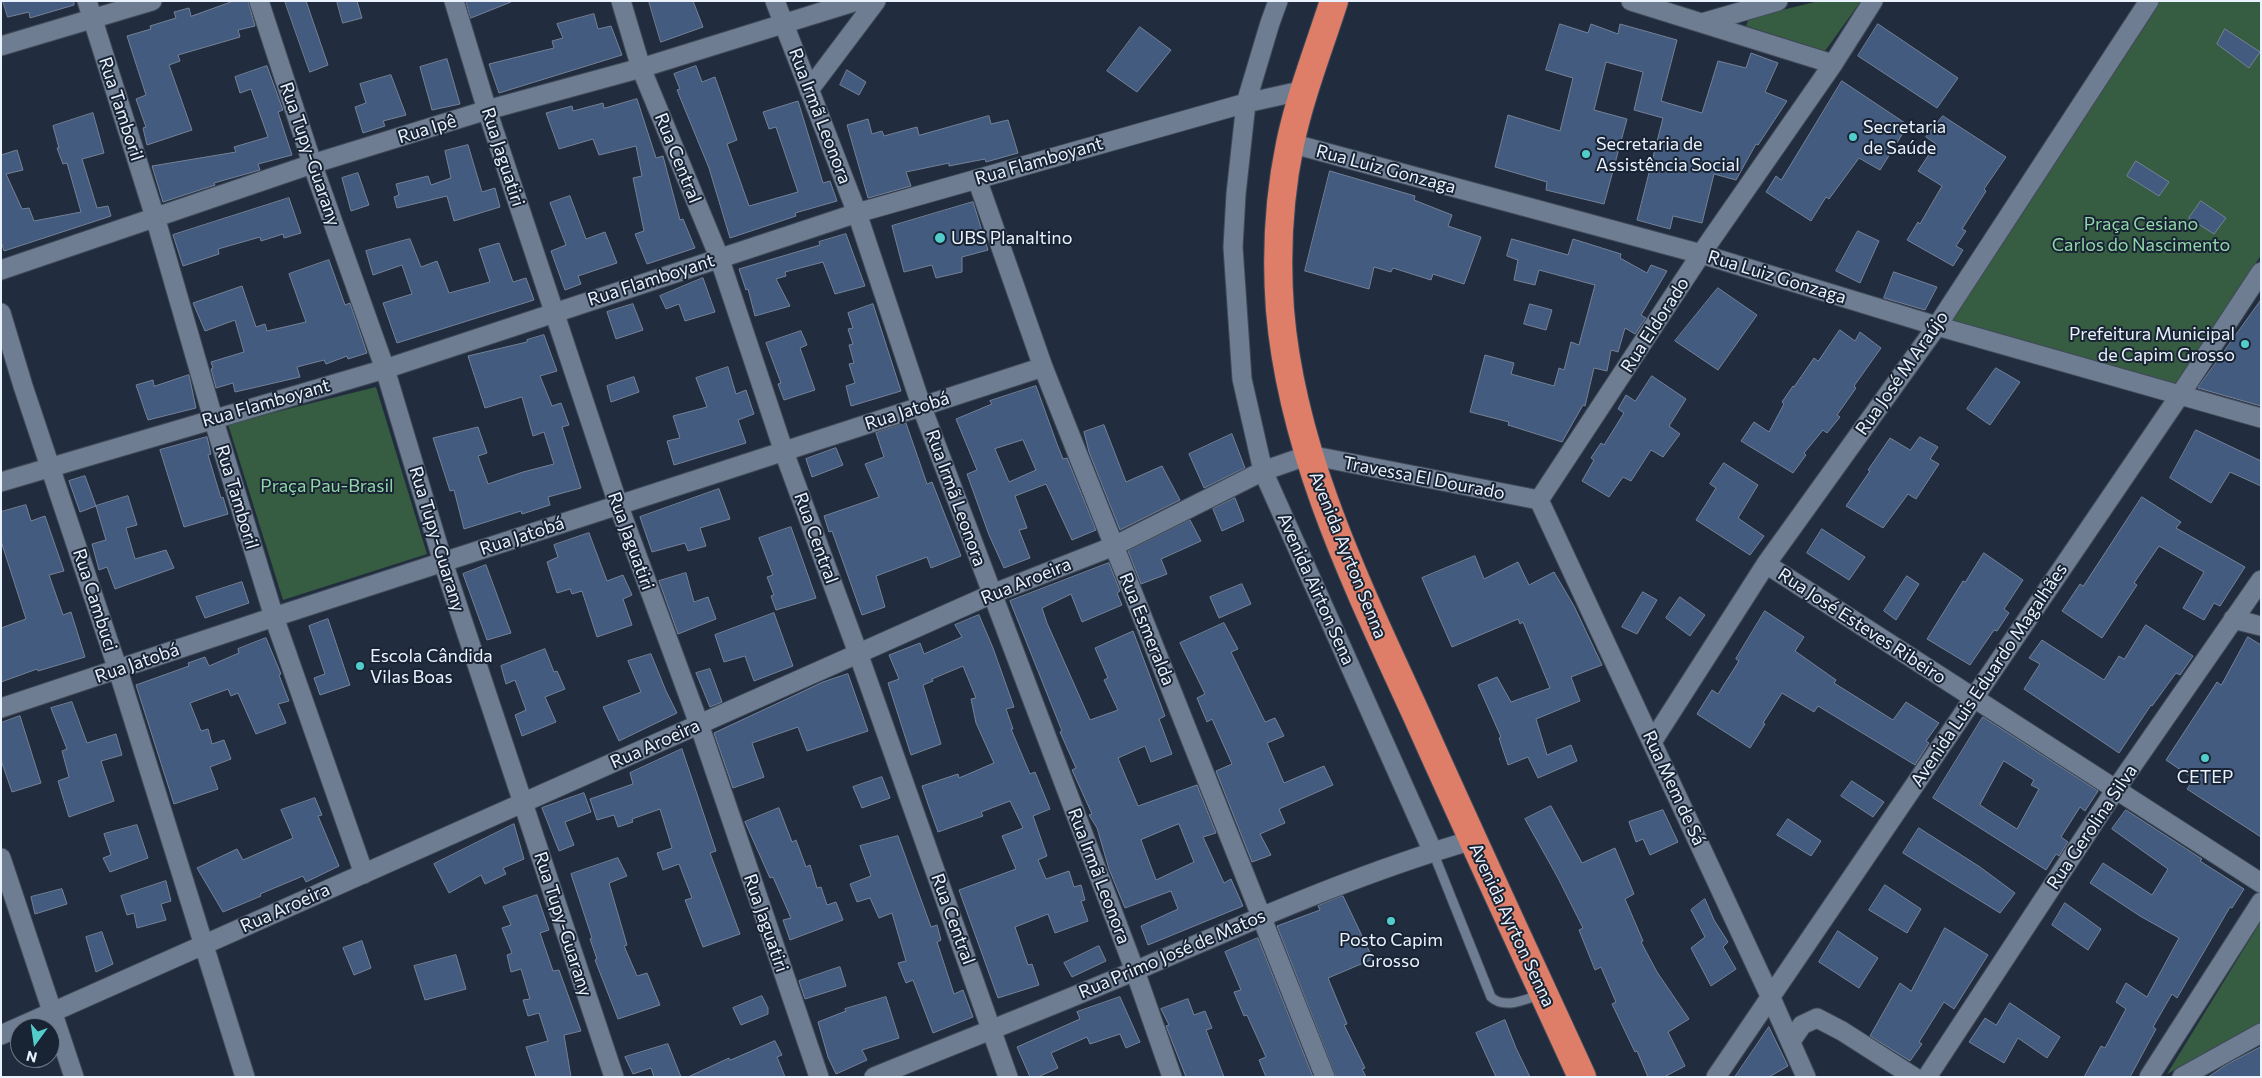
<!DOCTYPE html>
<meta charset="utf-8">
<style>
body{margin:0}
#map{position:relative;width:2262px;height:1078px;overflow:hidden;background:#212d3e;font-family:Commissioner,sans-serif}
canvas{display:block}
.frame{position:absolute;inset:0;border:2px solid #eaf2fe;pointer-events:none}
.north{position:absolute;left:10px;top:1018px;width:50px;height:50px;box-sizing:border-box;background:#182334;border:1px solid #6c7685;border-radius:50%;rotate:194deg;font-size:14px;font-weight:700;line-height:20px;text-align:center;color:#eaf2fe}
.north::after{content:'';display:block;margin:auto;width:18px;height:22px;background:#53cdcb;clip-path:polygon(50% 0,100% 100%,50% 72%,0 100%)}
</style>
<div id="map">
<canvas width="2262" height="1078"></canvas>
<div class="frame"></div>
<div class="north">N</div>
</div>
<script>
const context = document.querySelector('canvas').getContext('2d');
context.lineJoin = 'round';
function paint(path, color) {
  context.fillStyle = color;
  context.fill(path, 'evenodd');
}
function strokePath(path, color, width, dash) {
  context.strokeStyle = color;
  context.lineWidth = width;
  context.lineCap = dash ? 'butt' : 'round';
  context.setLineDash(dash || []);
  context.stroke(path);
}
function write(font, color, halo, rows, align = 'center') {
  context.font = font + ' Commissioner,sans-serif';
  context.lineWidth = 4;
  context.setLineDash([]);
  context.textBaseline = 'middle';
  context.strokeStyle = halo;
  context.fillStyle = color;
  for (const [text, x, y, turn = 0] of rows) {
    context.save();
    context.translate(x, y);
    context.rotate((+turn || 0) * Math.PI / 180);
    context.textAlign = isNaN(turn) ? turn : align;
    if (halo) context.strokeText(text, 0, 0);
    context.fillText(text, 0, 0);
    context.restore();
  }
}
paint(new Path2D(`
 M1819,1H1861L1825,51L1746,26L1749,18Z
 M2158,1H2261V255L2176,387L1950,321Z
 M376,387L427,554L283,600L228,424Z
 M2261,921V1022L2167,1074Z`), '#365c42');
const building = new Path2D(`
 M3,1H74V5L30,18L29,12L8,17Z
 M234,1H248L255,26L238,30L240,37L178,55L180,61L169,65L192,130L147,145L143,128L146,127L136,99L146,95L127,36L151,29L150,26L176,18L174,12L189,8L191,16Z
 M285,1H306L328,65L310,72Z
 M337,1H357L362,18L343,23Z
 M466,1H510L511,2L471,18Z
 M649,1H693L703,27L661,42Z
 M594,14L598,29L611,26L622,55L499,93L489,64L554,48L552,41L563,38L557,24Z
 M1560,24L1588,33L1591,24L1618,34L1620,24L1677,40L1661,101L1702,113L1718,61L1746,68L1751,53L1778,63L1765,92L1787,101L1758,145L1756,144L1736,180L1714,174L1702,223L1673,216L1670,229L1637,220L1663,118L1634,110L1643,72L1606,62L1594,110L1627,119L1604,204L1546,190L1547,182L1495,167L1508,115L1560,131L1573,78L1546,70Z
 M1878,24L1958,78L1937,108L1858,56Z
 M1140,27L1171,50L1137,92L1107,71Z
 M2225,29L2260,52L2249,68L2217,44Z
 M447,59L460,104L432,110L420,67Z
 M267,66L283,110L278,112L292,155L258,164L260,170L214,183L215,185L163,202L152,166L236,152L234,147L268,137L251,89L240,93L235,77Z
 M696,66L702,82L715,77L737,140L727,144L749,206L798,192L776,127L769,129L763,112L798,101L823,183L830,181L837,201L795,213L796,216L730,238L709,168L677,90L680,89L674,74Z
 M847,70L866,82L859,95L840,85Z
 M391,75L406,115L383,121L385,126L363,133L355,107L366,103L360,84Z
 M1842,81L1908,125L1880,170L1859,158L1829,199L1826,197L1811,221L1766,192L1776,176L1781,180Z
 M637,99L656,158L663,156L680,220L683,219L695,248L647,264L635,234L644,231L633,178L642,176L636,146L599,155L593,139L559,149L546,113L572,106L573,111L603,103L604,108Z
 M93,113L104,153L82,159L97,208L108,206L111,216L4,251L1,241V155L17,150L23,170L6,174L22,209L29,208L34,221L81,212L67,163L63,164L57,148H59L53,126Z
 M989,116L991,124L1008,120L1018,153L986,162L985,159L949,166V163L906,172L911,186L868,198L847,125L868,119L872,134L882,131L884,136L917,127L919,135Z
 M1943,116L2006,157L1984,189L1986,191L1962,229L1966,231L1956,246L1963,250L1953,266L1907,240L1918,222L1920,224L1942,186L1918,171L1936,144L1926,137Z
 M468,145L482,192L495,188L500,207L454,221L447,196L397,208L394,197L399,195L396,184L428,176L431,185L451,178L445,151Z
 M2136,161L2169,182L2159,196L2127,176Z
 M1330,171L1415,196L1414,200L1452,215L1448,226L1481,237L1464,284L1433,274L1431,280L1393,268L1391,272L1374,267L1369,289L1305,271Z
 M358,173L369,205L351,211L342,178Z
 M570,196L586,239L605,232L617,263L578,276L581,284L565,290L551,251L566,245L550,203Z
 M289,198L301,233L284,238L283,234L261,241L260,237L218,249L219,254L183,266L173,235Z
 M2201,201L2226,218L2214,234L2189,218Z
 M973,202L988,250L962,257V272L936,278L932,265L904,272L892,226Z
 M1858,231L1879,241L1860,283L1836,271Z
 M846,234L865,286L835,294L823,262L785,272L786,276L776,279L790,306L755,316L748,289L746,290L739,269L820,245L819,242Z
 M410,239L421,267L437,261L449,293L490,282L479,249L499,243L513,282L526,278L534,300L397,343L383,303L412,294L402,265L373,275L366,251Z
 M1512,239L1568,255L1573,239L1621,254L1620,258L1647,273L1651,265L1667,271L1641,315L1646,318L1635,334L1625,328L1618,352L1611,350L1607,371L1594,368L1585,406L1583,405L1562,442L1508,425L1509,422L1470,412L1485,355L1514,363L1511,374L1554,386L1559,368L1564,370L1571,342L1579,345L1595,285L1539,270L1535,285L1514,280L1518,260L1507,256Z
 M329,260L345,305L350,303L367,353L348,359L347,356L326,364L324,360L297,367L300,377L235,392L233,383L216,388L211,369L213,368L211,362L244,352L235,320L205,331L193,303L242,286L256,327L265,324L267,331L306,322L289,274Z
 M1894,272L1937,287L1925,310L1884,298Z
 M703,278L715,312L685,321L679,304L666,309L660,296Z
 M1718,288L1757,315L1718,370L1675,341Z
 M2261,300V406L2198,388Z
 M633,304L643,330L616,339L607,312Z
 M873,304L901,391L851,406L846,386L855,383L849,364L854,363L849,345L853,344L848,329L853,328L848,313Z
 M1530,304L1552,310L1546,330L1524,324Z
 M1840,330L1855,341L1860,332L1881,348L1854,386L1856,388L1837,415L1840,417L1827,433L1823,430L1804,453L1806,455L1793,473L1741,441L1754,422L1769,432L1784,404L1782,402L1793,386L1794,387L1814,358L1818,361Z
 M801,331L807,345L800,348L815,390L784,400L778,384L781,383L766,343Z
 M544,335L557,371L540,376L552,406L561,403L569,425L562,427L581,488L548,497L550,505L522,514L521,511L464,529L454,490L450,491L433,438L478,427L487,453L478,456L488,484L523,472L554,464L544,432L533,436L522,397L485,408L468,356L527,342V340Z
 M728,367L736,394L746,390L754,414L738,420L746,443L674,465L667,441L680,438L673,416L707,407L696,378Z
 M1996,368L2020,382L1990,425L1967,409Z
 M189,375L196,408L148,420L136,385L153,380L154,386Z
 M1652,376L1686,399L1669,426L1680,434L1663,457L1651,450L1631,481L1623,477L1609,497L1582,481L1594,460L1591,458L1601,443L1604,445L1624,413L1618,409L1626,395L1635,401Z
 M634,377L639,392L611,402L607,386Z
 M1036,386L1057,444L1063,459L1067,458L1096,530L1072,540L1046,484L1015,496L1027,528L1019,530L1030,558L1004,568L989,535L967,474L977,470L956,419L992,404L990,401ZM1023,440L1036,470L1009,482L995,449Z
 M906,423L927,484L932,482L961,556L931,568L927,557L876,576L885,607L862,615L832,531L829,532L824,516L879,497L865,464L884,457L876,433Z
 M1104,425L1126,482L1162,466L1180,500L1120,530L1089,452L1084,432Z
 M2196,430L2261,461V486L2230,472L2211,503L2170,478Z
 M1232,434L1245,468L1204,488L1189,454Z
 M207,437L211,454L208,455L221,498L223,497L228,514L184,527L160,450Z
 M1920,437L1938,447L1930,459L1939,464L1916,499L1908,494L1883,528L1846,506L1870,471L1868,470L1890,438L1910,450Z
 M836,448L843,465L812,477L806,459Z
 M1724,463L1758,485L1738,518L1764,536L1750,555L1696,520L1716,488L1710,484Z
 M85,476L96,506L80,512L69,481Z
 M719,489L730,519L700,528L706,546L688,551L685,543L652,552L640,517Z
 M128,496L137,525L126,528L135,559L166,550L174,568L115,589L107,567L99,570L92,544L106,540L96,506Z
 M2142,497L2181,522L2176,528L2245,567L2220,606L2214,603L2204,620L2183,608L2204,572L2159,546L2134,583L2137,585L2102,638L2062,611L2080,584L2083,586Z
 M1235,498L1244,521L1222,531L1213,509Z
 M26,505L31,521L45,516L64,571L49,575L63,615L71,612L85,657L38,671L37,669L1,682V628L26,619L1,541V512Z
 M1190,520L1201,541L1161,559L1167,574L1141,584L1128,551Z
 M791,527L816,598L776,610L771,596L774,595L767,577L773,575L759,538Z
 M1822,529L1865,557L1849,580L1807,553Z
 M589,533L607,581L623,575L632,595L623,599L632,625L597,637L582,591L572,594L570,589L557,593L547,562L558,557L554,545Z
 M1984,553L2023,580L2004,609L2009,613L1997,631L1994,630L1970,665L1927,639L1963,581L1965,582Z
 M1475,556L1484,579L1518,562L1529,585L1554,572L1574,606L1602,665L1571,677L1580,701L1536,719L1547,755L1571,745L1577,761L1538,778L1528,757L1508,765L1499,738L1501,737L1478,685L1497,677L1511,702L1550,688L1523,622L1520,624L1518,619L1452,647L1422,578Z
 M1109,563L1120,591L1117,593L1122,605L1082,622L1071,594L1042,608L1047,623L1090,720L1118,710L1104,680L1108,678L1095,648L1133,631L1165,716L1159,719L1172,754L1151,762L1145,746L1118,758L1138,806L1197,785L1216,833L1203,837L1224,883L1231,879L1243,906L1148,945L1141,926L1178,909L1171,891L1125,908L1109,869L1097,828L1089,815L1092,814L1072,770L1076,768L1060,732L1062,731L1010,601ZM1179,824L1194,862L1156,880L1141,840Z
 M486,565L511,633L487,640L463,574Z
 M686,573L694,602L708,597L716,619L678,634L659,581Z
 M1907,576L1919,584L1896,620L1884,611Z
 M242,582L249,603L205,618L196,597Z
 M1242,584L1251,604L1219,618L1210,597Z
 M1643,592L1657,600L1637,634L1622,627Z
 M1680,597L1705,615L1690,636L1666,618Z
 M1765,611L1804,637L1795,651L1836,680L1834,683L1893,720L1906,702L1939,723L1926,741L1929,743L1915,765L1818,706L1814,712L1782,693L1763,723L1765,724L1750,748L1697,714L1712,690L1718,694L1739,661L1736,659Z
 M774,613L793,666L754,681L745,656L724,662L715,635Z
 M979,615L993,648L1014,707L1006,709L1013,729H1011L1030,774L1035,772L1050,809L1033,816L1047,856L1038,860L1046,879L1069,871L1074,887L1081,885L1085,900L1081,901L1088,921L1055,933L1048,914L1015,927L1028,965L1032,964L1039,985L998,998L959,890L1016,869L1002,836L1023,828L1010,801L981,812L983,816L938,832L928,804L922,786L958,774L959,778L994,763L976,723L971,699L976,698L963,666L932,679L933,681L923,685L941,744L911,755L888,683L899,679L889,655L920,643L924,654L962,637L955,625Z
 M328,619L350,685L320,695L314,678L325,674L309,626Z
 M1224,623L1238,649L1231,652L1265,722L1275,718L1284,736L1267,743L1284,783L1324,766L1333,785L1279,809L1285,823L1260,834L1271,855L1252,862L1216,771L1232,764L1212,719L1207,722L1197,698L1205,694L1180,643Z
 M2146,625L2193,656L2180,675L2176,673L2152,706L2151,705L2119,753L2024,689L2040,664L2029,658L2042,640L2104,680L2119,656L2124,659Z
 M2248,637L2261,645V837L2187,789L2194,779L2166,760L2217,682L2221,685Z
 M266,638L281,674L279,675L289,701L278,704L286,723L256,734L238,693L231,696L228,689L190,703L201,731L208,729L212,744L224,740L231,759L210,767L218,789L174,804L136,685L189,666L188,663L205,657L209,666L239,653L238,649Z
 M545,649L554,672L557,671L565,689L545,697L556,722L522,736L515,715L526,710L515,680L506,684L501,666Z
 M651,654L666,691L677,713L619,741L603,707L641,692L628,661Z
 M710,669L722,702L710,707L696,673Z
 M848,674L868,731L807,751L798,727L752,743L764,777L733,788L714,733L823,682Z
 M72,702L87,743L116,734L122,755L101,761L114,801L69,817L58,781L69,777L62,751L67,749L51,708Z
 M20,716L41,783L12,792L1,760V723Z
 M1983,717L2098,791L2085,811L2080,807L2061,837L2068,842L2059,856L2056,854L2046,870L1933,798ZM2004,761L2034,780L2031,785L2039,789L2017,829L1980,805Z
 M682,749L716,851L710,853L740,934L703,947L685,900L692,898L679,864L663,870L657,853L672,848L660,809L632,819L633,822L618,827L614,815L597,820L590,799L633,784L630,773Z
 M882,777L890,798L862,808L853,787Z
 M1852,781L1884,802L1873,817L1841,796Z
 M584,793L591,812L565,822L574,845L559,851L542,808Z
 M315,798L322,815L318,816L339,866L306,882L303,876L260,894L261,896L223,912L197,868L237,849L243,860L293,838L281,810Z
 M1551,806L1582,863L1615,848L1634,894L1625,899L1643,941L1641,942L1657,972L1689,1019L1668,1032L1685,1066L1664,1077H1648L1637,1051L1635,1052L1612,1004L1616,1002L1601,967L1595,970L1579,930L1583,928L1558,878L1525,819Z
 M779,808L792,842L796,840L806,867L810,865L817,888L821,887L827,905L836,902L843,920L790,940L783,920L791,918L773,877L770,878L745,822Z
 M1663,810L1678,842L1650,855L1643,839L1636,842L1629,822Z
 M2126,810L2202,859L2200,861L2244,889L2232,908L2230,907L2177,998L2172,994L2153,1027L2156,1029L2130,1077H2084L2101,1046L2105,1048L2126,1009L2116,1002L2126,983L2147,997L2179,938L2140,916L2090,883L2103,863L2152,895L2168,869L2112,829Z
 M1788,819L1821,841L1811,856L1777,835Z
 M514,824L524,859L503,868L506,874L485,884L481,875L449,893L434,864Z
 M137,825L148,858L110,872L103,858L111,855L104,834Z
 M1919,828L1980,867L2015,893L2000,913L1903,853Z
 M898,836L931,927L937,925L941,940L937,942L954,994L963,990L973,1017L933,1033L913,980L906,983L898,963L906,961L892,913L879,918L870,898L857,902L850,884L871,876L860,846Z
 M618,858L627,876L609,883L627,945L624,946L637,976L647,973L660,1005L618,1019L595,960L597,959L590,939L592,938L571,874Z
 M166,881L171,901L161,904L166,920L137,928L134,913L127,915L121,896Z
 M1885,885L1921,909L1907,933L1869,910Z
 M62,889L67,904L35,914L31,897Z
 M537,895L549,930L540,933L553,971L559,970L581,1031L564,1035L571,1077H536L526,1047L548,1041L539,1013L528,1016L523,1000L530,999L521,969L511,972L507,955L512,953L502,928L511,925L503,907Z
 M1343,896L1373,959L1328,978L1347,1024L1344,1025L1365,1068L1362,1069L1366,1077H1336L1277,926L1320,910L1318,906Z
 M1705,899L1714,920L1728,942L1723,947L1736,969L1711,986L1691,948L1705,937L1691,910Z
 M2065,903L2101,929L2088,950L2052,925Z
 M1945,928L1988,955L1954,1009L1944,1002L1919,1042L1922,1044L1910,1061L1870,1036L1900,983L1911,991Z
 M1838,931L1878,958L1859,988L1819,962Z
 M102,932L113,964L96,972L86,937Z
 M1258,938L1313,1077H1266L1259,1060L1266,1057L1247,1015L1244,1016L1234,992L1241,990L1225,952Z
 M362,941L371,968L354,975L343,948Z
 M1099,946L1106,961L1072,977L1064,963Z
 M456,955L466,989L425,1000L414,966Z
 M840,967L846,986L805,999L799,981Z
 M762,996L768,1008V1014L741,1025L733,1008Z
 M886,997L899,1038L862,1050L867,1060L836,1074L828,1057L818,1022L846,1011L845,1009Z
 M1120,997L1140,1042L1126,1048L1120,1034L1090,1044L1087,1037L1051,1053L1058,1068L1038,1077H1030L1017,1047L1080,1019L1077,1012Z
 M1188,999L1194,1015L1205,1011L1212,1028L1206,1030L1224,1077H1186L1166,1026L1169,1025L1161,1009Z
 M2010,1003L2060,1037L2047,1058L2018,1038L2004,1063L1969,1042L1985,1018L1996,1025Z
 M1505,1020L1516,1048L1530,1077H1496L1476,1033Z
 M1769,1027L1788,1066L1769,1077H1735Z
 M775,1041L782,1055L777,1057L785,1077H688L729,1058L730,1060Z
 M668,1044L681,1077H654L651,1068L633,1074L625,1057Z
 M2261,1047V1077H2208L2226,1065Z`);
paint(building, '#435b7f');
strokePath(building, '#748197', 1);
const lane = new Path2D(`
 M1433,852L1491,997C1505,1010 1526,999 1542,994`);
const street = new Path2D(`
 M87,1L155,217L213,418L274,617L364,874
 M259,1L313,166L385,369L443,562L614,1077
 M454,1L487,110L618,504L699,724L819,1077
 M621,1L641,68L719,257L784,452L858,653L1008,1077
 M775,1L857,213L921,405L1135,971L1172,1077
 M1278,1L1270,23L1246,103L1236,194L1233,247L1242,379L1263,471L1433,852
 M1631,1L1833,64
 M1702,23L1778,1
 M1,46L152,1
 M809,90L876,1
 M1290,143L1701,254L1937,326L2261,418
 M977,179L1043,367L1325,1077
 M1,270L312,164L487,110L641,68L857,1
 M1,313L23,386L118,670L245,1077
 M1,482L385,369L857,213L1246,103L1305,90
 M1539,500L1771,998L1806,1077
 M1539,500L1701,254L1833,64L1873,1
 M1766,564L2261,883
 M2233,619L2261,626
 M1,708L274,617L1043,367
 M1652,742L1766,564L1937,326L2149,1
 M1,858L74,1077
 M1,1035L992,594L1114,546L1263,471L1309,455L1539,500
 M1791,1041L1802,1025L1817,1018L1842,1031L1914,1077
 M874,1077C962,1041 1050,1007 1137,970C1247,923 1358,873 1473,840
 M1716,1077L2180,395L2261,272
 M1927,1077L2116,789L2261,580
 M2149,1077L2261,902
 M2182,1077L2261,1033`);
const highway = new Path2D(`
 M1334,1C1319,48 1300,96 1290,144C1279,197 1276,256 1280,310C1292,454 1358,587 1417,716C1471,837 1527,957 1582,1077`);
strokePath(lane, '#404a59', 11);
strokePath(street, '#404a59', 21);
strokePath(highway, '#404a59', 30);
strokePath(lane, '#6f7d92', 9);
strokePath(street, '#6f7d92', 19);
strokePath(highway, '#de7d68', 28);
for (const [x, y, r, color] of [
 [1853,137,5,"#53cdcb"],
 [1586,154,5,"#53cdcb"],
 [940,238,6,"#53cdcb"],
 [2245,344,5,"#53cdcb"],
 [360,666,5,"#53cdcb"],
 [2205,758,5,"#53cdcb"],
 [1391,921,5,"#53cdcb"]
]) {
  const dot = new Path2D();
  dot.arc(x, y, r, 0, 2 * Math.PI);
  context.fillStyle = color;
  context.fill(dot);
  strokePath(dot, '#182334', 2);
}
write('18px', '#eaf2fe', '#182334', [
 ["Rua Tamboril",121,109,72],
 ["Rua Irmã Leonora",820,116,69],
 ["Rua Ipê",427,129,-17],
 ["Rua Tupy-Guarany",310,154,71],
 ["Rua Jaguatiri",503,157,72],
 ["Rua Central",678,158,68],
 ["Rua Flamboyant",1039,161,-16],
 ["Rua Luiz Gonzaga",1386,169,15],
 ["Rua Luiz Gonzaga",1777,277,17],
 ["Rua Flamboyant",651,280,-18],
 ["Rua Eldorado",1655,325,-57],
 ["Rua José M Araújo",1902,373,-55],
 ["Rua Flamboyant",266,403,-16],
 ["Rua Jatobá",907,411,-18],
 ["Travessa El Dourado",1424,478,11],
 ["Rua Tamboril",237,497,73],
 ["Rua Irmã Leonora",956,498,70],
 ["Rua Jatobá",522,536,-18],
 ["Rua Central",816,538,70],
 ["Rua Tupy-Guarany",437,539,73],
 ["Rua Jaguatiri",631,541,70],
 ["Avenida Ayrton Senna",1348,555,68],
 ["Rua Aroeira",1026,581,-22],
 ["Avenida Airton Sena",1316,589,66],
 ["Rua Cambuci",95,600,72],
 ["Rua José Esteves Ribeiro",1862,626,33],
 ["Rua Esmeralda",1147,629,68],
 ["Rua Jatobá",137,663,-19],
 ["Avenida Luis Eduardo Magalhães",1989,675,-56],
 ["Rua Aroeira",655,744,-24],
 ["Rua Mem de Sá",1674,788,65],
 ["Rua Gerolina Silva",2092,827,-56],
 ["Rua Irmã Leonora",1099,876,69],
 ["Rua Aroeira",285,908,-24],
 ["Rua Central",953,919,70],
 ["Rua Jaguatiri",766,923,71],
 ["Rua Tupy-Guarany",563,924,72],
 ["Avenida Ayrton Senna",1512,925,65],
 ["Rua Primo José de Matos",1172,954,-23]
]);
write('18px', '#eaf2fe', '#182334', [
 ["Secretaria",1863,127],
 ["de Saúde",1863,148],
 ["Secretaria de",1596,144],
 ["Assistência Social",1596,165],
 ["UBS Planaltino",951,238],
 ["Prefeitura Municipal",2235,334,"right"],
 ["de Capim Grosso",2235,355,"right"],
 ["Escola Cândida",370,656],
 ["Vilas Boas",370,677],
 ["CETEP",2205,777,"center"],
 ["Posto Capim",1391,940,"center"],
 ["Grosso",1391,961,"center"]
], 'left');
write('18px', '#91d7a7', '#182334', [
 ["Praça Cesiano",2141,224],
 ["Carlos do Nascimento",2141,245],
 ["Praça Pau-Brasil",327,486]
]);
</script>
